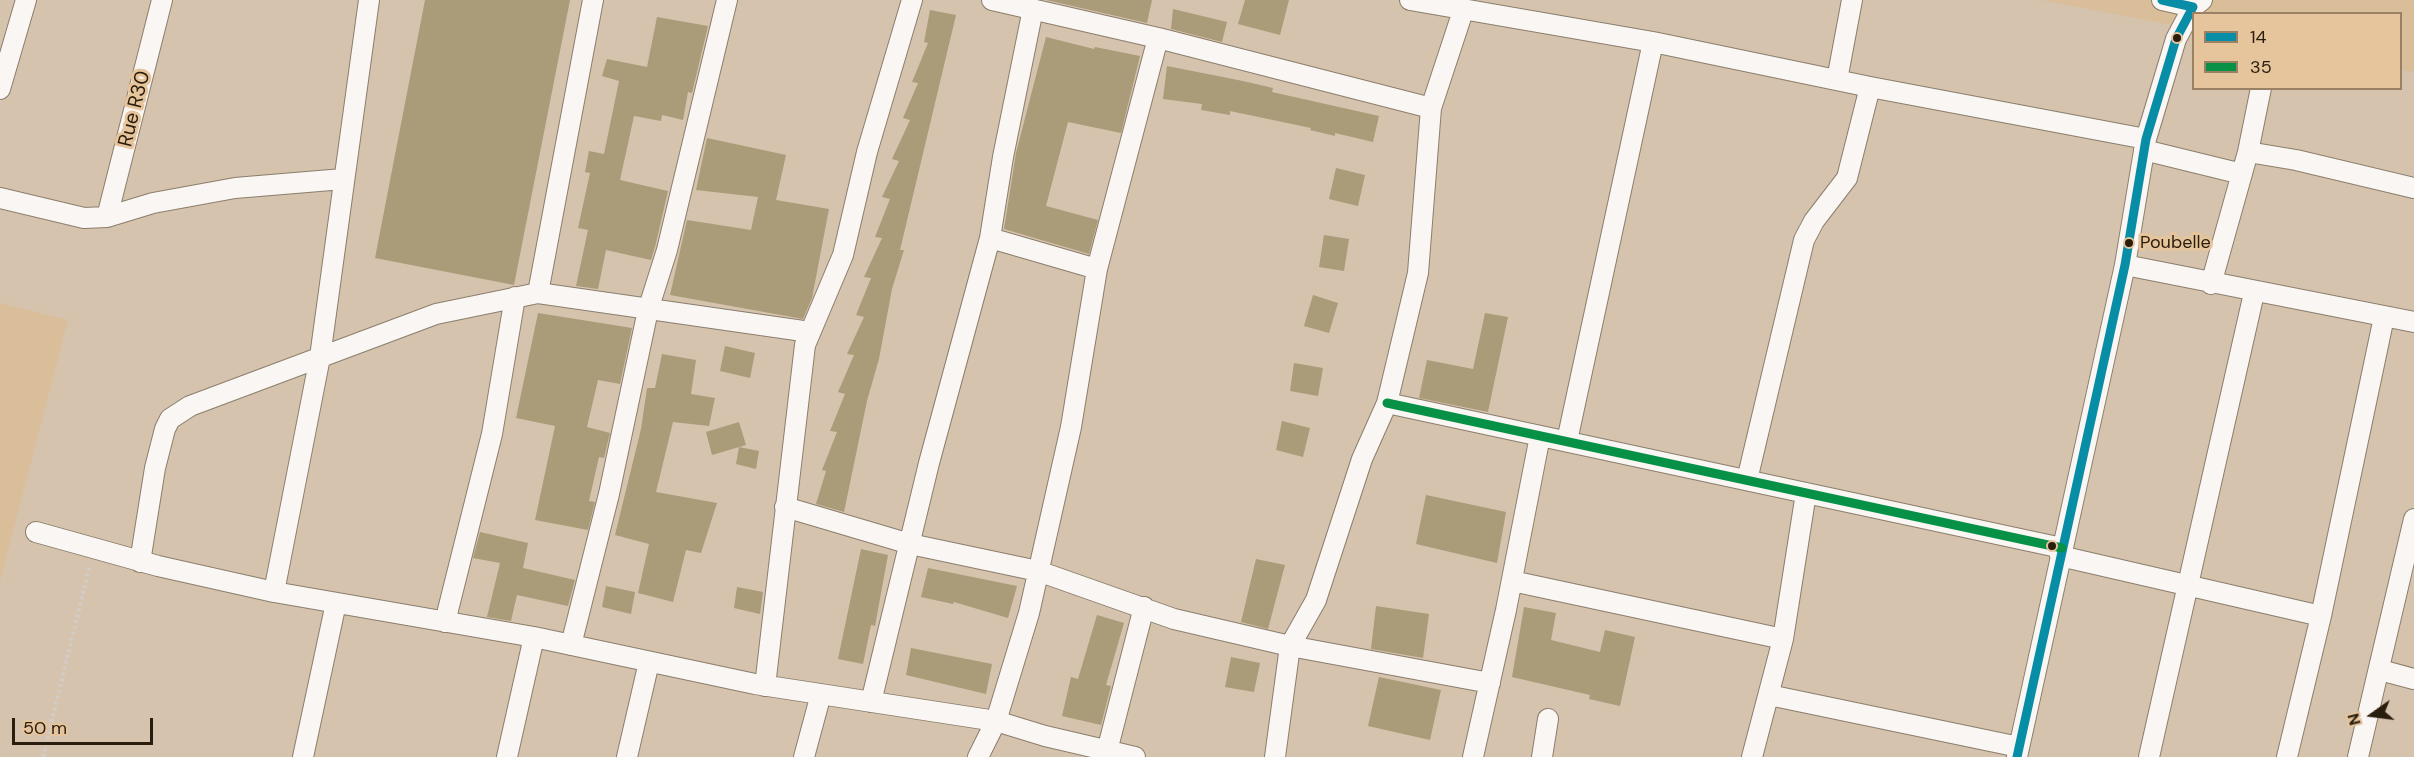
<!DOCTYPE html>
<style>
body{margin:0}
#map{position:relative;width:2414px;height:757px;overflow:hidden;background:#d5c3ad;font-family:"DM Sans",sans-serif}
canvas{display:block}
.legend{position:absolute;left:2192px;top:12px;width:210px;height:78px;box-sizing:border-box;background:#e6c49c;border:2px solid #9a8163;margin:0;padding:8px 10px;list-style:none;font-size:18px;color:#291d0d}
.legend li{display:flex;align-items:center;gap:12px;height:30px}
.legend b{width:30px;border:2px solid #9a8163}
.north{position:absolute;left:2342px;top:685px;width:60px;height:60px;-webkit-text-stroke:4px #e6c49c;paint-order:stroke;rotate:256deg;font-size:16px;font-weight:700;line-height:24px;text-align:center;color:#291d0d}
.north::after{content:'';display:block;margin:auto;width:21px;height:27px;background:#291d0d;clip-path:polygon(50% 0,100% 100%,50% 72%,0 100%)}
.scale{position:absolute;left:12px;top:718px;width:141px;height:27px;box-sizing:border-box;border:3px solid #291d0d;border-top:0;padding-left:8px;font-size:18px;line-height:21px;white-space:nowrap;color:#291d0d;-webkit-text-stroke:4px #e6c49c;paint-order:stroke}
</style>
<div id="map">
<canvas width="2414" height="757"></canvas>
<ul class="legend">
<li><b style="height:8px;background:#088da7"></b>14</li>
<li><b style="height:8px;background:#069147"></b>35</li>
</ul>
<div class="north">N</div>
<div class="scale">50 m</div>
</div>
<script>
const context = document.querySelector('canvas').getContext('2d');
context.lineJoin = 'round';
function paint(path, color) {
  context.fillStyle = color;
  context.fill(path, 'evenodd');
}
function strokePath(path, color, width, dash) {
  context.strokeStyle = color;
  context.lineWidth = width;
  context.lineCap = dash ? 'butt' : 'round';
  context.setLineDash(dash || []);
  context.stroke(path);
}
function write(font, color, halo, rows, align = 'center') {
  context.font = font + ' "DM Sans",sans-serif';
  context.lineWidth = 6;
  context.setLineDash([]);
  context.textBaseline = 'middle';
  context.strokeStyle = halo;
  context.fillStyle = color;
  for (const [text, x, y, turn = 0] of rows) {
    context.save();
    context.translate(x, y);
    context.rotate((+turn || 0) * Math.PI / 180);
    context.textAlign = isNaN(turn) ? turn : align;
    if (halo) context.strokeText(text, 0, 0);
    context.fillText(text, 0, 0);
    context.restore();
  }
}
paint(new Path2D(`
 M2041,0H2414V72L2401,69L2400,14H2194L2193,29Z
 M0,303L68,320L0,581Z`), '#dabd99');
paint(new Path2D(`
 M425,0H570L514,285L375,258Z
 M1046,0H1152L1147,23Z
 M1245,0H1289L1280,35L1238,24Z
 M1173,9L1227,22L1222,42L1171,29Z
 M930,10L956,15L900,250H904L892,289L879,359L867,401L844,512L816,504L826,471L822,470L837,432L830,431L845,394L838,392L854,355L847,354L864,317L856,315L871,278L864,277L882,238L875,237L890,199L882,197L899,161L892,159L910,120L903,118L918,83L912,82L928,43L924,42Z
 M657,17L708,26L692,93L688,92L683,120L662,115L661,121L634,116L620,180L668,191L655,247L651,260L606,250L598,289L576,286L588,230L578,228L590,173L585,172L589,151L604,154L619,81L602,76L607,59L647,67Z
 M1046,37L1094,49L1095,47L1140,56L1121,133L1068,122L1046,206L1098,220L1089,254L1004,229L1016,153Z
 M1167,66L1243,81L1273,88L1272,92L1379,116L1373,142L1335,133V136L1310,130L1311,128L1230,111V115L1201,110L1202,104L1163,99Z
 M707,138L786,155L776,200L829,209L812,298L803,319L670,295L687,220L751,230L758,197L696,190Z
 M1336,168L1365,175L1358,206L1329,199Z
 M1324,235L1349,239L1344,271L1319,267Z
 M1313,295L1338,303L1329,333L1304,326Z
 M538,313L632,328L620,384L598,380L587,427L610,433L604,458L599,457L589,501L595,502L588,530L535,520L555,426L516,418Z
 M1485,313L1508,317L1488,412L1419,398L1427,360L1473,369Z
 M725,346L755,353L750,378L720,371Z
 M662,354L696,360L691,394L715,398L709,426L673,422L656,492L717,503L701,553L686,550L673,602L638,593L649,544L615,535L641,429L647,388H655Z
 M1294,363L1323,368L1318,396L1290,391Z
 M1282,421L1310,428L1303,457L1276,450Z
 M739,422L746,445L712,455L706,432Z
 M739,447L759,451L756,469L736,464Z
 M1426,495L1506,512L1497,563L1416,544Z
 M480,532L528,543L523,568L575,580L568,606L517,595L511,621L487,617L500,563L473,558Z
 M861,549L888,555L875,626L871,625L863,664L838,659Z
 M1256,559L1285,565L1268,629L1241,622Z
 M928,568L1017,586L1008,618L954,602L953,604L921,597Z
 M606,586L635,592L631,614L602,607Z
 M737,587L763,592L760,614L734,608Z
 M1376,606L1429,614L1423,658L1371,649Z
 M1524,607L1556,613L1551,640L1600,652L1605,630L1635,637L1620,706L1589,699L1590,695L1512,677Z
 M1097,615L1124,623L1106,685L1111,686L1101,725L1062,716L1071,677L1078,679Z
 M911,648L992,664L986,694L906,675Z
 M1231,657L1260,663L1254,692L1225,687Z
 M1379,677L1441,690L1430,740L1368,726Z`), '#aa9b79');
const minor = new Path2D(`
 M992,0L1158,38L1431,108
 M1410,0L1653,42L1870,87L2146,139
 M2162,0L2193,7
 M1837,80L1852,0
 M0,89L26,0
 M2144,150L2242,174
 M2248,152L2296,160L2414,188
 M0,198L84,218L107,217L153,203L235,188L343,179
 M107,217L162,0
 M990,238L1097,269
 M2125,265L2414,322
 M2211,284L2248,152L2261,88
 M538,293L593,0
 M1387,403L2062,548
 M1567,441L1653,42
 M1747,480L1804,240L1814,221L1847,178L1870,87
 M785,507L910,544L1038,571L1174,619L1290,646L1490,683
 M36,532L158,566L274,592L534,637L755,684L996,721L1045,736L1135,757
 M2060,556L2321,616
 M140,562L155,468L165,429L170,419L190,406L436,314L538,293L810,332
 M1512,581L1783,639
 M274,592L320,357L369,0
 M445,622L492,434L515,297
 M571,645L609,494L648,310L667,250L727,0
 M2380,670L2414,679
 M765,686L805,345L843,255L867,152L912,0
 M1769,695L2019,747
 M871,702L929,463L990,238L1003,157L1033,9
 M1107,751L1144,607
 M303,757L336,603
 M507,757L534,637
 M627,757L649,662
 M804,757L821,694
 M978,757L996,721L1029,613L1071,427L1097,269L1158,38
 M1275,757L1290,646L1316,600L1362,459L1387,403L1418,273L1431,108L1463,11
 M1473,757L1506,610L1540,436
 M1542,757L1548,719
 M1752,757L1783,639L1806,493
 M2017,757L2125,265L2146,139L2176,39L2193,7L2202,0
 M2149,757L2254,293
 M2287,757L2321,616L2384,317
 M2358,757L2414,519`);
strokePath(minor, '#8b7e6c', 22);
strokePath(new Path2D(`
 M43,757L90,565`), '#d2ccc6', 4, [3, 3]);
strokePath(minor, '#f9f6f3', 20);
strokePath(new Path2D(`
 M2017,757L2125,265L2146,139L2176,39L2193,7L2162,0`), '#088da7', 9);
strokePath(new Path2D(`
 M1387,403L2062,548`), '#069147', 9);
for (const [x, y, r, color] of [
 [2177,38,5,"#291d0d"],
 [2129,243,5,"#291d0d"],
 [2052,546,5,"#291d0d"]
]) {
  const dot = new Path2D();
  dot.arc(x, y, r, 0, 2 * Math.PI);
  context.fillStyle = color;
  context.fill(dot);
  strokePath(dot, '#e6c49c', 2);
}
write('18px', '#291d0d', '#e6c49c', [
 ["Poubelle",2140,243]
], 'left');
write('20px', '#291d0d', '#e6c49c', [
 ["Rue R30",135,109,-76]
]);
</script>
